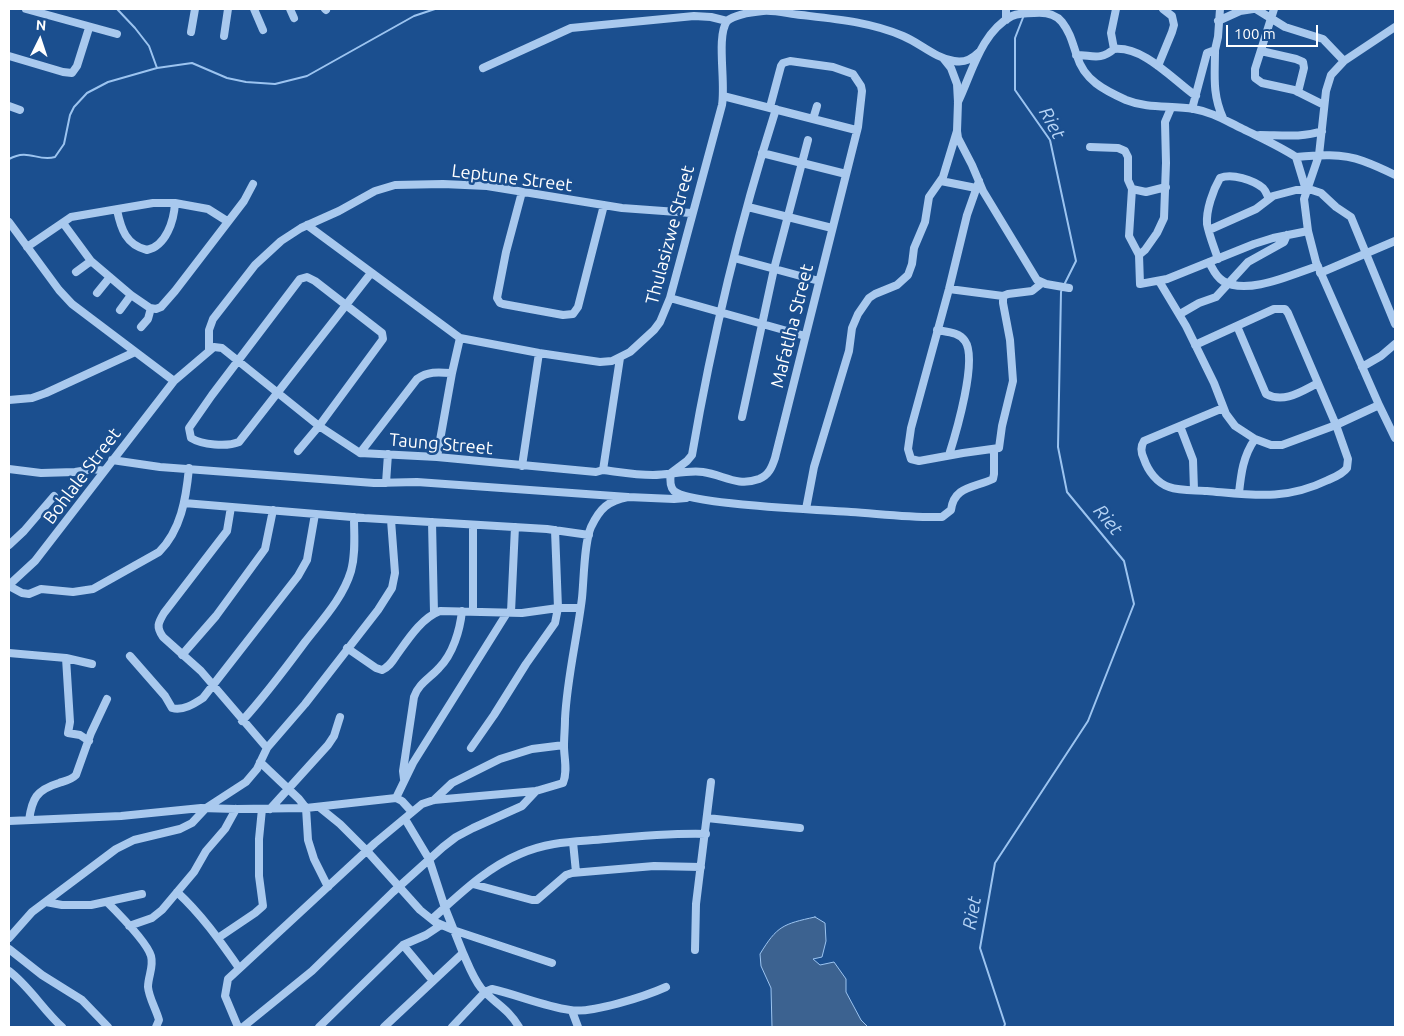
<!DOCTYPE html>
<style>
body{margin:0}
#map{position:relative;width:1404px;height:1036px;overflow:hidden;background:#1b4f8f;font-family:Ubuntu,sans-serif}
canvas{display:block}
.frame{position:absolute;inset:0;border:10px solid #fff;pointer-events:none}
.north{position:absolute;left:15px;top:15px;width:50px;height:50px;-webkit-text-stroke:4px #1b4f8f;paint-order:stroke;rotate:4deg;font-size:14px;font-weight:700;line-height:20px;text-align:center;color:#fff}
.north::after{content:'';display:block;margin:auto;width:18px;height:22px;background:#fff;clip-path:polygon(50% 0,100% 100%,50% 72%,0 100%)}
.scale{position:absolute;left:1226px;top:25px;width:92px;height:22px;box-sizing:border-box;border:2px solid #fff;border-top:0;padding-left:6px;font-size:15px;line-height:18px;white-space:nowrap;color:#fff;-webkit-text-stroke:4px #1b4f8f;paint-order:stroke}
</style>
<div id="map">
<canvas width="1404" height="1036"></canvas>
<div class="frame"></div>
<div class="north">N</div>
<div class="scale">100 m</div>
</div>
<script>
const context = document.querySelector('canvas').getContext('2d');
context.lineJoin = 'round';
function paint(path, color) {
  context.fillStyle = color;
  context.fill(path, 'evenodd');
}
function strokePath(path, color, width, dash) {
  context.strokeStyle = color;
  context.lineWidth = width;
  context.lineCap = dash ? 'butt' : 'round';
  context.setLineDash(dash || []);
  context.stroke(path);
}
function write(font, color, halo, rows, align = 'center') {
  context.font = font + ' Ubuntu,sans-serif';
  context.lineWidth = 5;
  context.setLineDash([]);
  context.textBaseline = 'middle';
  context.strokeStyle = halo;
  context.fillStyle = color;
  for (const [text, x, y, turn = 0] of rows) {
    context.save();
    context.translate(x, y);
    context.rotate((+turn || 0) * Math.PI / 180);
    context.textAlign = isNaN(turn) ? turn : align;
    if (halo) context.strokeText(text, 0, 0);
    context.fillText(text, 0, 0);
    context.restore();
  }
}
const water = new Path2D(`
 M815,917L825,923L826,941L822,957L813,959L820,965L834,962L846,979V992L861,1020L868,1027H772L771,988L761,966L760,954C777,926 783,924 815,917Z`);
paint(water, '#3c6290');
strokePath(water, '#9cc4f0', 1);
strokePath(new Path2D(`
 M117,9L135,28L149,46L157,68
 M1024,15L1015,38V90L1050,140L1076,261L1064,285
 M9,159C29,148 37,162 55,157L64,144L70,115L74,107L87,93L108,82L157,68L192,63L227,78L246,82L275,84L307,76L414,16L435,9
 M1004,1027L1005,1024L980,948L995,863L1088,721L1134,604L1124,561L1067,492L1058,447L1061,292L1062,289`), '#9cc4f0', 2);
strokePath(new Path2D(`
 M26,9L117,34
 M254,9L263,30
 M290,9L294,18
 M325,9L326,10
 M1006,9V20
 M1256,9L1285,27L1323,39L1344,61
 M1274,9L1255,69V78L1262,83L1294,90L1324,105
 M727,21C736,14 752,12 763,11C776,10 789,14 801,15C836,19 870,22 903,36C920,43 935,58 954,61C964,63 971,60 978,53
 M1218,21L1240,11L1253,9
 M1395,27L1344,61L1331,75L1326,91L1319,155L1304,199L1308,231L1316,262L1379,405L1395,438
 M191,32L195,9
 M224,36L228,9
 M1114,49L1111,33L1116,9
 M1215,50C1215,75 1212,94 1223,118
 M1261,51L1296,59L1303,62L1304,68L1298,92
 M1076,55C1092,55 1100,61 1114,49C1144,46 1173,80 1196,96
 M9,56L63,72L72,73L77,66L89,28
 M943,58L951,68L957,84L958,102L957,131L958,138L972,165L983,191L1037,280L1046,284L1069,288
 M1158,66L1172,32L1174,25L1172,16L1163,9
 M483,68L571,28L694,16L711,17L727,21
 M723,96L856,130
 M958,102C972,73 981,32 1012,16C1019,13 1027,13 1034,13C1045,12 1055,13 1062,22C1071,34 1072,42 1077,56C1084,80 1104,90 1126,100C1148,109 1171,105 1194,109C1212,112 1226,121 1243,129C1261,138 1279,146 1296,157L1306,190
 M9,106L20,110
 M1171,108L1165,122L1166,163L1164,218L1157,233L1145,250L1139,255L1140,284L1167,279L1254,244L1273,238L1308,231
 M776,109C740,222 712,338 692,455L687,461L671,473C670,479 670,487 674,491C690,505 823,510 851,512C881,514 912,518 942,517L951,510C954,486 974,488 993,479L994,474V449
 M1192,109L1207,53L1215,50L1218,37L1220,9
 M813,119L817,106
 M1260,135C1280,135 1302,138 1322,131
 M1090,147L1118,148L1125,151L1128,157V180L1132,189L1129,236L1139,255
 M762,153L846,174
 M1296,157C1317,155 1342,153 1363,161C1374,165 1385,170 1395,175
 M941,181L976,188
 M979,181L967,215L949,289L911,428L908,449L911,459L919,461L963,453L999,448L1002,426L1013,381L1010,340L1003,303V296L1008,294L1032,291L1042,283
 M1132,189L1146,192L1166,187
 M522,192L506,252L497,298L500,303L503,304L563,315L573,314L578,307L604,205
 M748,207L832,228
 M117,210C121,229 126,245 147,250C166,246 174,221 175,203
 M9,222L59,290L72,304L174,381
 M63,223L91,261L131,295L150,308L156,309L161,307L175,291L244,201L253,184
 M307,225L460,338L539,353L600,362L612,361L630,352L654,330L660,322L670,298L722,105C726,82 716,37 727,21
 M1209,230L1256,209L1273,196L1296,190H1312L1321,193L1336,207L1351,217L1395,324
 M27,247L71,217L153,203H175L208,209L227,221
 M734,258L819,281
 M1218,259C1214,247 1209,235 1207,224C1206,210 1213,190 1220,178C1232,173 1253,180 1263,188C1266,191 1267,195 1269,199
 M1209,262C1213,269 1215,276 1223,281C1247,296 1293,274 1318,266
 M76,272L91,261
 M1320,273L1395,241
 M1159,281L1186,326L1214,383L1226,414L1235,426L1255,439L1271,445H1282L1336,425L1379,405
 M949,289L1003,296
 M97,293L110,277
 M670,298L805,336
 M120,310L131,295
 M1180,314L1199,303L1216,297L1248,262L1284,242L1287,235
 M1237,326L1266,394C1284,404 1302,391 1318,383
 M141,327L148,319L151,308
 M937,330C947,332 959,332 965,341C978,359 956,433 949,455
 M1195,345L1274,309H1285L1288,313L1336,425L1348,459L1347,468C1343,474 1335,477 1328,480C1285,501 1253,495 1207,491C1195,490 1180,491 1169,487C1157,483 1148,471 1144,459C1141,453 1140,447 1144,441L1223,408
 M209,349V330L213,319L255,265L281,241L301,228L339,211L375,191L395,185L443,184L487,186L622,208L691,213
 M1362,367L1381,356L1395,344
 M9,400L32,398L46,393L135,352
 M742,417L774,269L808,140
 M1180,426L1193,460L1194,490
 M298,451L319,426L383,339L382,333L315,281L307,277L300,279L212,395L189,428L191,438C202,445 227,447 239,442L371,273
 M360,453L417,379C428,371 438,372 452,373
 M437,457L452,373L460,338
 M112,460L160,467L374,483L417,482L628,497L674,499L686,498
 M522,466L539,353
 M9,469L41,473L75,472L94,469L104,471
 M603,470L620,358
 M386,483L388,454
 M1239,493C1241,474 1243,456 1255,439
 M184,503L364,518L547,529L589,535
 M231,507L227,531L164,613C158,623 156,627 163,637L201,671L267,748
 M806,509L814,467L849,351L852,328L858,314L869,298L875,294L897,285L908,275L912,264L914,248L925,222L929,197L943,177L957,131
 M432,522L434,613
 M9,545L24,531L54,496
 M9,585L35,561L174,381L214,347L222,348L319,426L360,453L437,457L596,472L603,470C619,472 636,475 653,475C669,475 687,470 703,472C724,475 737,487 759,479C769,475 772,467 775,458L858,127L862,91L861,86L853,74L833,67L790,61L783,63L781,66L770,107
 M9,586L22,593L29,594L41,589L73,592L93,589L159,552C181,530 186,499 189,468
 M473,611V525
 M511,612L515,527
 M347,648L376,668L382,670C389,667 392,662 396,656C407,641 421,618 440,611L522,613L558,608H580
 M9,653L66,658L92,664
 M182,655L216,616L265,549L273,510
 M130,656L165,696L172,708C183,711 194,704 203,698L298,576L307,560L315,514
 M66,658L70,722L68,733L80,735L89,741
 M242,721C265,696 285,669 305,642C322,620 343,598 351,571C356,553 354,535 354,517
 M471,748L494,715L526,664L555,623L558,608L555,530
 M260,762L299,799L306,808L308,840L314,859L328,887
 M404,779L403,771L414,697C418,684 430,678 439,668C453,654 460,630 462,611
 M396,798L413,763L507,613
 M434,800L452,783L500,759L532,749L564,745
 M319,807L340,824L367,851L420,910L435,922L456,931L552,963
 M270,809L328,745L334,736L340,717
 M707,818L800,828
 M29,820C32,799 36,790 59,783C65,781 71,780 76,775L91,733L107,699
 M9,821L121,816L201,808L236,809L306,808L396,798L402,801L412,812
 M573,842L576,872
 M473,884L532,900H537L566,875L572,873L654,866L701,867
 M177,892C202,915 220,941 239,968
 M46,902L62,905H91L142,894
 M107,902C118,913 147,942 151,956C154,967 148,976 148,987C149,998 156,1009 159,1020L156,1027
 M432,919C459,895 486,868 520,854C550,841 575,842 606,839C639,836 672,833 706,834
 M129,926L152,918L162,910L194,872L206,851L225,829L236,809
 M9,938L32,912L116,849L134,840L180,829L192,823L206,808L246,782L257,769L267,748L305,704L378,610L392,588L395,573L391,520
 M218,938L255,913L263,906L259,876V839L262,809
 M403,945L433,981
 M9,949L42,975L82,1000L108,1027
 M695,950L696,904L711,782
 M463,953C468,964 473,978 481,988C494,1003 508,1008 519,1027
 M9,971C30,987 43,1010 62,1027
 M572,1011L578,1027
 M238,1027L225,996L228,979L375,843L422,804L434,800L536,791L563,783C568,771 564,758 564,746C564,737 565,728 565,719C567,678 577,639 582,598C584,579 584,543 591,527C600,508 608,501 628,497
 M243,1027L312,971L393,892L443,847L456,837L473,828L522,806L536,791
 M319,1027L403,945L426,935L441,925
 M384,1027L463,953L445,908L429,859L405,819
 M452,1027L485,992L492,989C518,995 543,1006 570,1010C591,1014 646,996 666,987`), '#a9c9ee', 8);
write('18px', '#fff', '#1b4f8f', [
 ["Leptune Street",512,178,7],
 ["Thulasizwe Street",670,235,-75],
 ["Mafatlha Street",792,326,-76],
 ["Taung Street",441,444,5],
 ["Bohlale Street",82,476,-53]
]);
write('italic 19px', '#b5d3f5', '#1b4f8f', [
 ["Riet",1052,123,61],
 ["Riet",1108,520,50],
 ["Riet",972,913,-80]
]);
</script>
